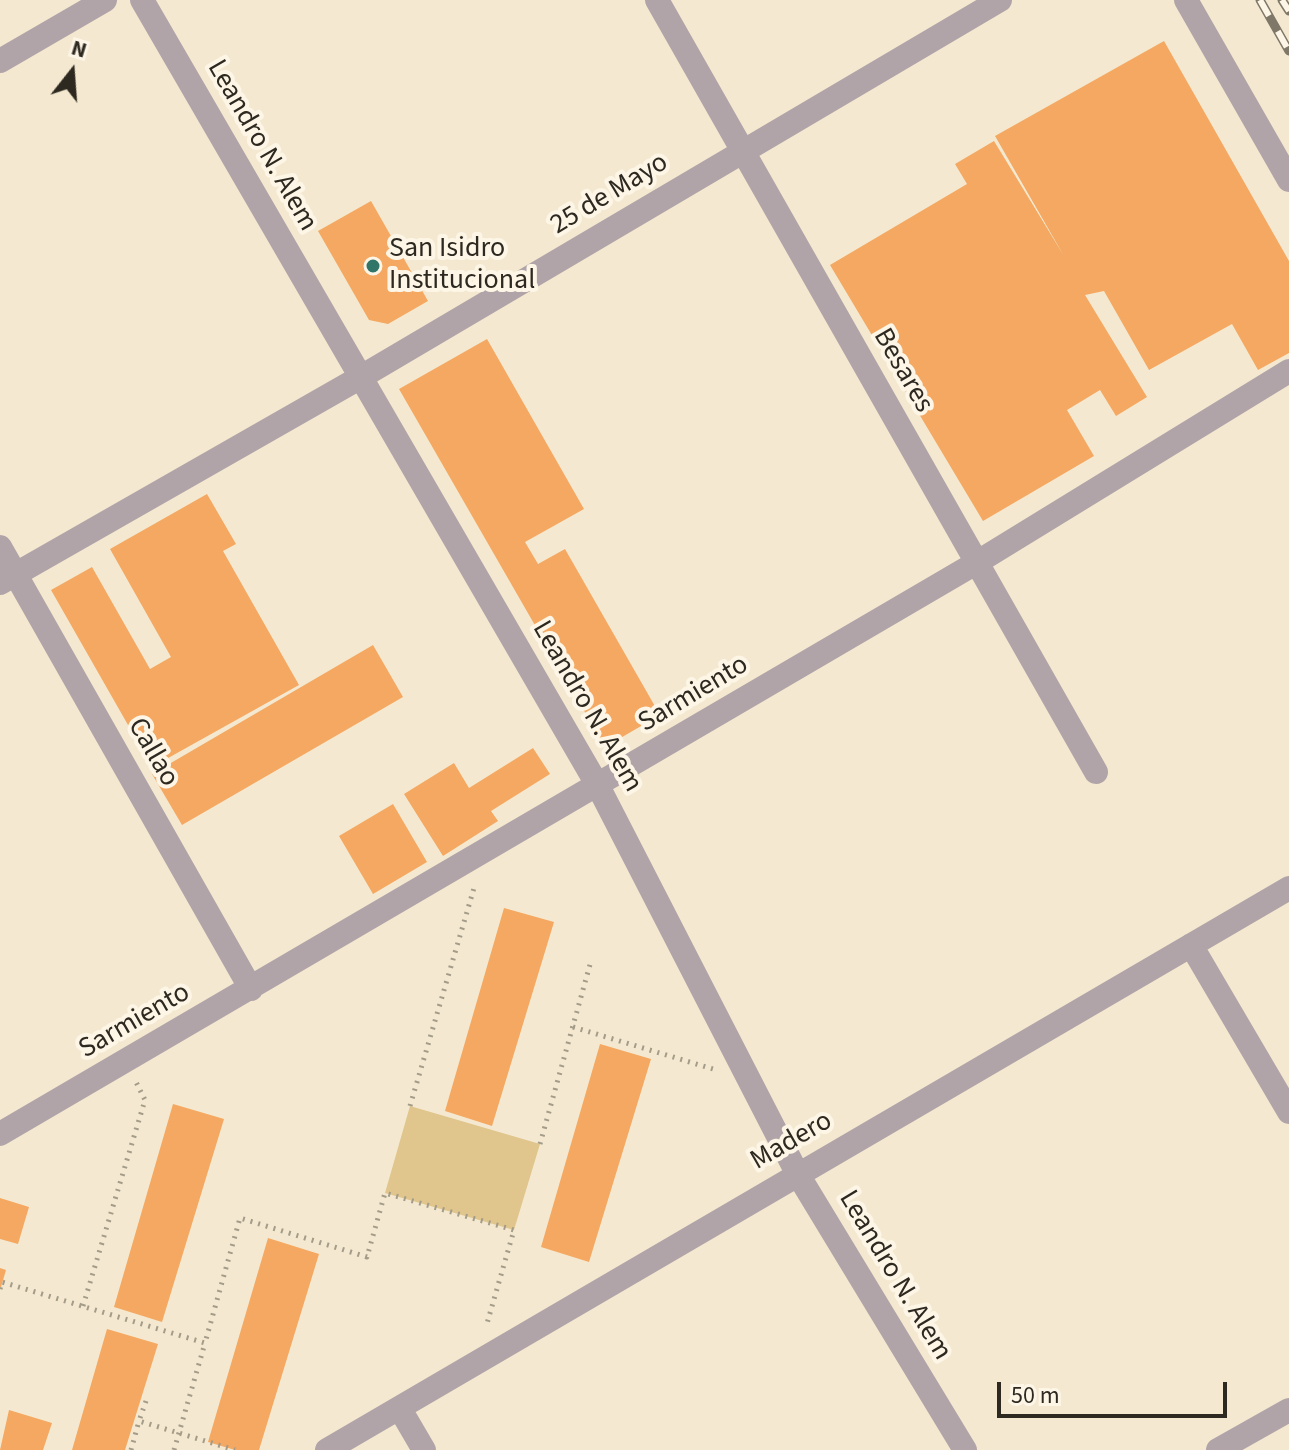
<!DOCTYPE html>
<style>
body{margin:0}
#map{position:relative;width:1289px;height:1450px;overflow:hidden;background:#f4e9d0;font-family:"Source Sans 3",sans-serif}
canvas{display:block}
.north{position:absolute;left:32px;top:32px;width:80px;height:80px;-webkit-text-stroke:6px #fdf6e7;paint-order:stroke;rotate:17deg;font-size:22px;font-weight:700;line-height:32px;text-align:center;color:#2e2920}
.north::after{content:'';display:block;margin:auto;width:28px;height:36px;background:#2e2920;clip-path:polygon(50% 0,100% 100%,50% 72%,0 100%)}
.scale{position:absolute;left:997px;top:1382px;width:230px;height:36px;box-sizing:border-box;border:4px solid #2e2920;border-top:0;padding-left:10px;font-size:24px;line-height:28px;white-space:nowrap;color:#2e2920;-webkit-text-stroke:6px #fdf6e7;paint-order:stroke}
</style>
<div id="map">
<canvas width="1289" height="1450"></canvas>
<div class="north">N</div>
<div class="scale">50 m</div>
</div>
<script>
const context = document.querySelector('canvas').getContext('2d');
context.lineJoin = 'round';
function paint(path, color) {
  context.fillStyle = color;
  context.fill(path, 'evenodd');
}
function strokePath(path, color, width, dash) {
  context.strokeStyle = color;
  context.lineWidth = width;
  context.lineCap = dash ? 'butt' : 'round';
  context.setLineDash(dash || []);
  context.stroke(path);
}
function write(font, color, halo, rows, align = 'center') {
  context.font = font + ' "Source Sans 3",sans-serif';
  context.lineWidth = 8;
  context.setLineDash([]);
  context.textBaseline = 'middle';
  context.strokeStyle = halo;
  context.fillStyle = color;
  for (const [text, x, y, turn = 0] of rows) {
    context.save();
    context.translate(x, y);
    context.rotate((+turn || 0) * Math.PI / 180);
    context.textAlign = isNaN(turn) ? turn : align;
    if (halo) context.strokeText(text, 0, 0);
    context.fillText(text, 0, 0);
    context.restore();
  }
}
paint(new Path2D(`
 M410,1106L540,1144L514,1230L385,1193Z`), '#e0c58c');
paint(new Path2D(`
 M1164,41L1289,261V353L1258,370L1232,324L1149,370L1104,291L1085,295L1147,397L1116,416L1100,390L1067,410L1094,456L983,521L830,265L967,184L955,164L994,141L1064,256L995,136Z
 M371,201L428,301L388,324L369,320L318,231Z
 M487,339L584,509L525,542L538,564L565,549L660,715L605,747L399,389Z
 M207,494L236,544L223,551L299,685L152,767L51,590L92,567L150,669L171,657L110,549Z
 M373,645L403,697L182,825L152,774Z
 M533,748L550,774L491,811L498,821L443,856L404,794L454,763L469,788Z
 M393,804L427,862L373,894L339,836Z
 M504,908L554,922L492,1126L445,1111Z
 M600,1044L651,1059L589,1262L541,1247Z
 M173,1104L224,1119L162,1322L114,1307Z
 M0,1198L29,1207L18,1244L0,1239Z
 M268,1238L319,1254L259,1450H235L208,1442Z
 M0,1268L6,1270L1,1287H0Z
 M107,1329L158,1344L125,1450H72Z
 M9,1410L52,1423L43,1450H0Z`), '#f4a861');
strokePath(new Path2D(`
 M573,1027L713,1069
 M410,1106L474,888
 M540,1144L591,961
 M0,1289L2,1282L205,1343L240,1218L367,1257L385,1193L514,1230L486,1327
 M83,1306L145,1100L136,1082
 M146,1401L139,1421L235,1450
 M131,1450L139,1421
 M174,1450L205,1343`), '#a49c89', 5, [2, 6]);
strokePath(new Path2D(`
 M142,0L598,786L797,1173L965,1450
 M657,0L1096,772
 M1186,0L1289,180
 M0,547L251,989
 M0,583L361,377L1000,0
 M1191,945L1289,1112
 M0,1134L976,563L1289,371
 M400,1409L424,1450
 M327,1450L1289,888
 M1218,1450L1289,1410`), '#b1a4a9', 24);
strokePath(new Path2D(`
 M0,61L105,0`), '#b1a4a9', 24);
const rail = new Path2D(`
 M1260,0L1289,51
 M1282,0L1289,11`);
strokePath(rail, '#7f7868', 9);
strokePath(rail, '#fdf6e7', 6, [18]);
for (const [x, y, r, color] of [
 [373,266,8,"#317569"]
]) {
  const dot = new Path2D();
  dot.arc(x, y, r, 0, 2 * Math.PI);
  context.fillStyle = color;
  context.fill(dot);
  strokePath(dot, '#fdf6e7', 3);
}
write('28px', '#2e2920', '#fdf6e7', [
 ["Leandro N. Alem",261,146,60],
 ["25 de Mayo",610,195,-31],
 ["Besares",902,371,60],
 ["Sarmiento",694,695,-31],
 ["Leandro N. Alem",586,707,60],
 ["Callao",152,753,60],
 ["Sarmiento",135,1022,-30],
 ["Madero",792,1142,-30],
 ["Leandro N. Alem",894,1276,59]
]);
write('28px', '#2e2920', '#fdf6e7', [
 ["San Isidro",389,250],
 ["Institucional",389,282]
], 'left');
</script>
